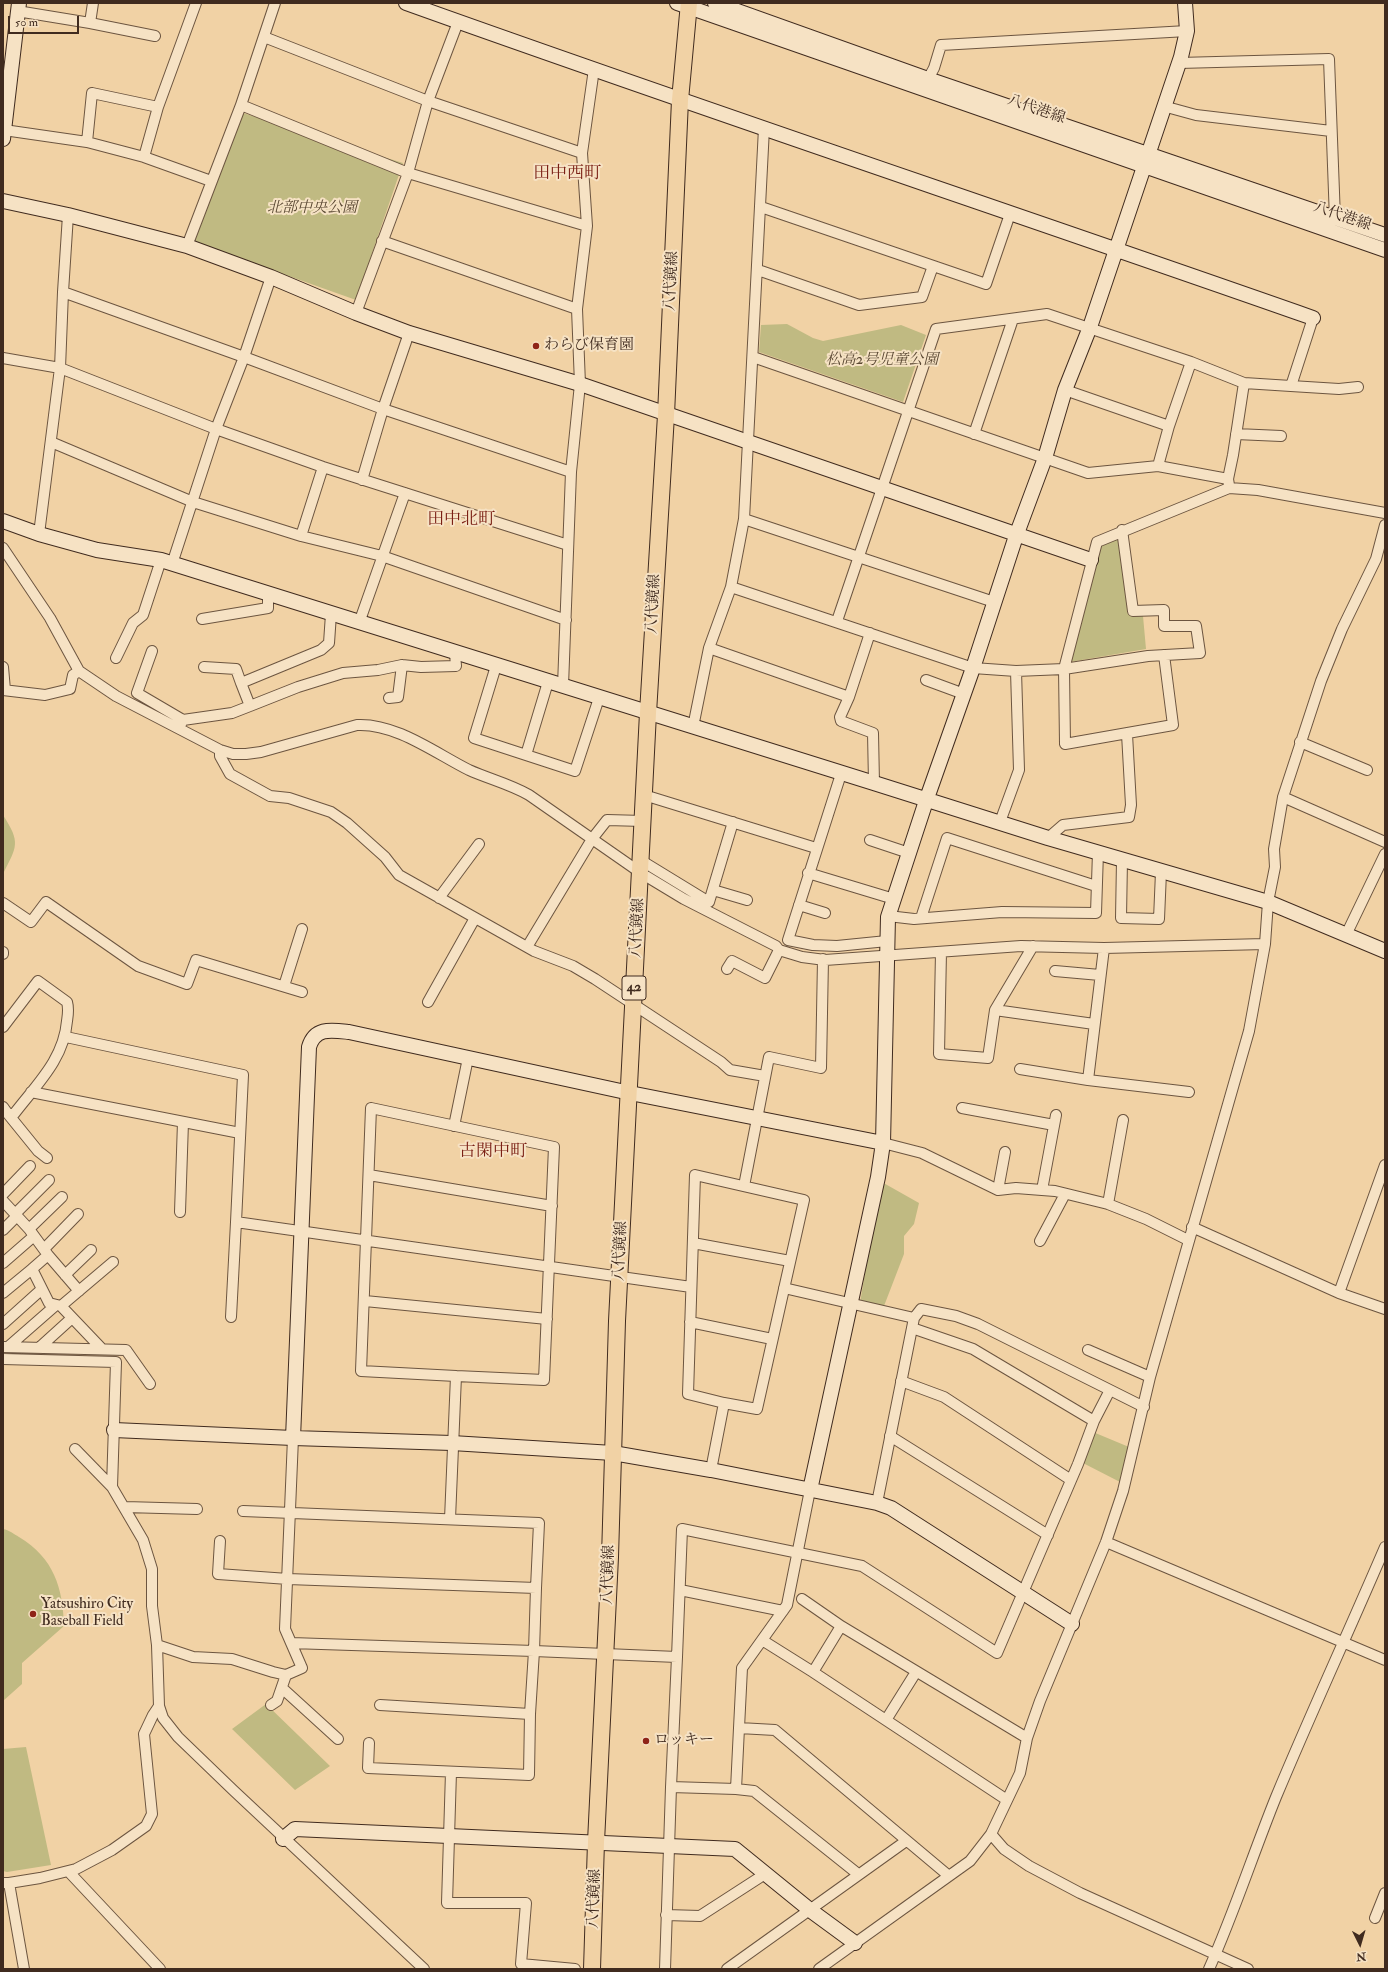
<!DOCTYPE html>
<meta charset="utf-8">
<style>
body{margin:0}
#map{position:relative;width:1388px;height:1972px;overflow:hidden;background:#f1d2a5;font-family:"IM FELL Double Pica",serif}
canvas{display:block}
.frame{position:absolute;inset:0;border:4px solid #402b1f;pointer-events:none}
.north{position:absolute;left:1340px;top:1924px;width:40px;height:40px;-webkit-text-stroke:3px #f6e2c4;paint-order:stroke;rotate:175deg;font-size:11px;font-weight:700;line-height:16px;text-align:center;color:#402b1f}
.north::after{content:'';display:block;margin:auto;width:14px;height:18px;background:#402b1f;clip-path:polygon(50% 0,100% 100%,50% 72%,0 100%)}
.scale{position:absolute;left:8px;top:16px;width:71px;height:18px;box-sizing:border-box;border:2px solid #402b1f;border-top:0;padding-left:5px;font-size:12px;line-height:14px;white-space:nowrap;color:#402b1f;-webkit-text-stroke:3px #f6e2c4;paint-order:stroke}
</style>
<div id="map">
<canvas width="1388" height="1972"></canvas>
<div class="frame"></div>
<div class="north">N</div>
<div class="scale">50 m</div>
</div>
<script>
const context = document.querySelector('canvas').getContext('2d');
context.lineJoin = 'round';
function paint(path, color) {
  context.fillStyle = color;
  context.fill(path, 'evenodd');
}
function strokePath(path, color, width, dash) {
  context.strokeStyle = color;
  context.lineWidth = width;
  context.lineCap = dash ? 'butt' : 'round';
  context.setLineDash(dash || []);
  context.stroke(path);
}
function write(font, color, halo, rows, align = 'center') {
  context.font = font + ' "IM FELL Double Pica","Noto Serif JP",serif';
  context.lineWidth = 4;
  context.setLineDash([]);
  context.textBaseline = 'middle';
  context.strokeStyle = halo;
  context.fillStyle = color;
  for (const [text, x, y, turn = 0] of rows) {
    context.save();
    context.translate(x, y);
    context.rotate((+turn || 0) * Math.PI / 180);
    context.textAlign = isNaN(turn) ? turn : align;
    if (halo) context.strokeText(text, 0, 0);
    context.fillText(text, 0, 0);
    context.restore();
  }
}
paint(new Path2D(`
 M243,113L403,163L356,300L193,242Z
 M787,324L813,338L823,341L901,325L926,335L903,402L759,352L761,325Z
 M1120,535L1133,616H1143L1146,649L1070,662L1100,545Z
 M3,815C21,843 17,846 3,874Z
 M880,1181L919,1203L914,1224L904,1236V1254L884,1306L860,1303Z
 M1093,1432L1129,1447L1120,1482L1081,1462Z
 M3,1529C9,1530 14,1534 19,1537C54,1558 63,1588 64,1626L22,1663V1684L3,1701Z
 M266,1704L330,1766L295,1790L232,1729Z
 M26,1747L51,1865L7,1872L3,1871V1749Z`), '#c0ba82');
const street = new Path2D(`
 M17,11L90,23L93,3
 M90,23L155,36
 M264,37L428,101L582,153
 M1179,63L1329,59L1335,219
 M928,79L934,68L941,45L1187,31
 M241,105L408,173L587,226
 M1163,106L1196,115L1331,131
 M4,130L87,142L144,157L211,181
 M87,142L92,93L158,107
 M144,157L158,107L196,3
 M761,207L986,284L1010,214
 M382,241L577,309
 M187,246L241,105L275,3
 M758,270L859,305L922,297L933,266
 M63,292L244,357L383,409L571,472
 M356,313L408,173L428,101L458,22
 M753,357L1088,473L1158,466L1228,479
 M3,358L60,368L216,429L323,467L568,545
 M1291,386L1339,389L1358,387
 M1065,390L1169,426
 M974,434L1013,319
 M1236,434L1281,436
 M51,442L193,502L301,536L382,556L566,620
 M1158,466L1169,426L1191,362
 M362,480L383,409L409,333
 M1229,485L1228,479L1233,455L1244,383
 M744,519L994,602
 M39,534L60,368L63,292L68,215
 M301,536L323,467
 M3,548L50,618L79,671L116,696L220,750L233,754H246L261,752L357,725C396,723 435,753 469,770C489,779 510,784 529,795L641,873L684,899L776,946L779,950
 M172,564L216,429L244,357L271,277
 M731,587L973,668L1016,671L1064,669L1148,656L1200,653L1196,626H1164V610L1133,611L1122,530
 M202,619L268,608V594
 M837,621L936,329L1047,314L1191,362L1244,383L1291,386L1313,318
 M359,623L405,493
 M870,633L849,697L840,717L841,721L873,733L874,783
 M709,648L849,697
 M152,651L137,693L183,720
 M1164,655L1173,725L1065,744L1064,669L1097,542L1229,488L1258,490L1385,513
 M116,658L133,623L143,615L161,560
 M496,666L474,738L575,771L599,698
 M3,667L5,690
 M204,667L236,669L241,683L321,650L329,643L331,614
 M926,680L964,694
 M241,683L250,706L298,687L343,673L378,670L402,665L421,667L456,666L455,653
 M563,686L571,472L580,384L577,309L587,226L582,153L594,69
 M3,690L45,695L70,689L73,675L79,671
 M389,698L398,697L402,665
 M180,726L183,720L232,713L250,706
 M693,727L709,648L731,587L744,519L764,128
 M1300,742L1367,770
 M220,750V756L230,774L270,796L289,798L331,812L347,823L385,857L399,875L534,951L573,966L595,979L721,1062L730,1070L765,1076
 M526,755L548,682
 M841,774L788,940L813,945L837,946L887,941
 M644,795L816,848
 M1283,797L1385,842
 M1000,822L1019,770L1016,671
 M1048,838L1063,825L1129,817L1131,805L1127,734
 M870,840L909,853
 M1122,860L1121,918L1159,919L1161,872
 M642,861L709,902L733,822
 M808,873L894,899
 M713,890L747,900
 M439,898L479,844
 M3,903L31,922L46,902L138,966L187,984L196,960L302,992
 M799,905L825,913
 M888,916L914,919L1002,912L1096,913L1098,852
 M921,918L947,838L1096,886
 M1346,935L1385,854
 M1033,946L995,1010L1094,1024
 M527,947L592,839L607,820L643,821
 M1104,948L1088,1080L1189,1092
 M3,952V954
 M941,952L939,1054L988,1058L995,1010
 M727,969L732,961L765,978L779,950L802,957L825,960L1021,946L1104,948L1265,944
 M1055,971L1100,975
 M284,986L302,929
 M428,1002L475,918
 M3,1027L38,981L67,1002C69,1009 68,1014 67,1021C64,1059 37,1084 14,1114H8L3,1107
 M66,1037L243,1075L236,1222
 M1020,1069L1088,1080
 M31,1092L240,1133
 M962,1108L1054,1125
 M8,1114L38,1151L47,1158
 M454,1126L468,1058
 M883,1143L922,1153L998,1190L1016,1188L1055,1191L1108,1204L1146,1219L1188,1240
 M369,1175L552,1206
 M744,1186L769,1057L821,1068L823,959
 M998,1190L1005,1152
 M1042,1190L1056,1115
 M3,1194L30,1166
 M3,1201L29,1229L48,1255
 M1108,1204L1123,1120
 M180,1212L183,1122
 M15,1214L49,1180
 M1192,1227L1339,1293L1385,1309
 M29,1229L62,1197
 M3,1230L17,1216
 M1040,1241L1065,1194
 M693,1243L790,1261
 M44,1249L78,1214
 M3,1263L34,1236
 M65,1275L91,1250
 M784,1288L914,1318L877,1503
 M3,1293L32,1269
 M1339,1293L1385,1165
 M365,1301L547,1319
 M61,1306L49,1303L32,1269L48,1255L79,1291
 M231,1317L236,1222L691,1287
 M914,1318L921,1309L956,1316L978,1324L1144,1407
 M690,1322L772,1339
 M3,1324L42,1289
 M912,1328L973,1349L1094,1421
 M3,1347L126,1350L150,1384
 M8,1347L56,1305
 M40,1347L72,1318
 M102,1349L61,1306L113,1262
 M1088,1350L1150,1377
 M3,1359L116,1362L112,1487
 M901,1381L944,1397L1071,1480
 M890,1436L1048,1535
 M75,1449L112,1487L143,1540L152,1569V1606L157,1645L159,1706L163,1718L178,1737L233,1790L424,1969
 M711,1470L724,1403L688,1394L695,1175L804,1200L757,1409L724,1403
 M125,1507L197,1509
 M450,1519L456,1376L361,1371L371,1108L554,1147L544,1380L456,1376
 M220,1541L218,1574L288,1579L536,1588L539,1523L243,1511
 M1106,1542L1385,1660
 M680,1590L783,1611
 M802,1599L841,1626
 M762,1640L813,1672
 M291,1643L534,1651L536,1588
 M157,1645L193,1657L232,1659L273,1672L286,1675
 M677,1657L682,1529L862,1566L997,1653L1078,1464L1094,1421L1110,1390
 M282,1688L338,1739
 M271,1705L277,1701L286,1675L302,1668L285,1629L293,1438
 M380,1705L530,1714
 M886,1720L916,1672
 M739,1728L742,1668L787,1605L810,1490
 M369,1743L368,1768L529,1775L530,1714L534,1651L677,1657L671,1787
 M451,1772L447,1903H526L521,1964L575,1969
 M736,1789L754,1791L858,1874
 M1007,1800L813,1672L841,1626L1027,1738
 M991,1834L1004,1849L1029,1866L1080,1893L1248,1969
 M69,1872L160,1969
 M3,1883H9L40,1878L76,1869L112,1850L146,1826L152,1814L144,1734L153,1715L159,1706
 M9,1883L24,1969
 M666,1915L700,1916L765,1874
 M1375,1918L1385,1893
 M665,1969L671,1787L736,1789L739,1728L775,1730L949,1876
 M727,1969L906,1841
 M819,1969L970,1861L991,1834L1020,1773L1027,1738L1040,1701L1106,1542L1123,1491L1150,1377L1249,1031L1265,944L1268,902L1275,867L1274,849L1283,797L1321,681L1342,629L1376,559L1385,525
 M1209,1969C1234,1913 1253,1854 1276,1797C1311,1713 1349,1631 1385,1547`);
const secondary = new Path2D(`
 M406,3C707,111 1011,212 1313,318
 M677,3L1385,250
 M715,3L928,79L1385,235
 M3,139L19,3
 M3,201L68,215L187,246L271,277L356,313L409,333L580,384L1091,560
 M3,521L39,534L97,550L161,560L874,783L1048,838L1268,902L1385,951
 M883,1143L630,1093L349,1032C331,1030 315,1027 309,1047L293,1438L452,1443L613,1453L711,1470L877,1503L891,1508L1072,1624
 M114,1430L293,1438
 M810,1490L878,1177L883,1143L888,917L926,801L973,668L1016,536L1045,458L1065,390L1090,327L1181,57L1187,31L1185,3
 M283,1839L295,1829L735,1849L810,1910L855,1943`);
const primary = new Path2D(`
 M592,1969L596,1842L610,1557L617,1321L648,713L666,415L680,100L689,3`);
strokePath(street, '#6c5540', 12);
strokePath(secondary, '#402b1f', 16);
strokePath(primary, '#402b1f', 18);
strokePath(street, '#f6e2c4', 10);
strokePath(secondary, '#f6e2c4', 14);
strokePath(primary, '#f1d2a5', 16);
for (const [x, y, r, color] of [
 [536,346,4,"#8f2418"],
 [33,1614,4,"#8f2418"],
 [646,1741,4,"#8f2418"]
]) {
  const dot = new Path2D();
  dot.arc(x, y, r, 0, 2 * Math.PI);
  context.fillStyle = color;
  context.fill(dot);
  strokePath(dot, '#f6e2c4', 1.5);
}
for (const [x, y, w] of [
 [634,988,24]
]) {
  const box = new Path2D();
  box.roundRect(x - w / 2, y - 12, w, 24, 3);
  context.fillStyle = '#f6e2c4';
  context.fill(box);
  strokePath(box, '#402b1f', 1);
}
write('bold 14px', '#402b1f', null, [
 ["42",634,988]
]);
write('15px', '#402b1f', '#f6e2c4', [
 ["八代港線",1036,110,19],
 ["八代港線",1342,217,19],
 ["八代鏡線",672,281,-87],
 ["八代鏡線",654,604,-87],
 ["八代鏡線",638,928,-87],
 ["八代鏡線",621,1251,-87],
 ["八代鏡線",609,1575,-88],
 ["八代鏡線",595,1899,-88]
]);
write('italic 15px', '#5a4833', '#f6e2c4', [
 ["北部中央公園",312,209],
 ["松高2号児童公園",882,361]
]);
write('15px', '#402b1f', '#f6e2c4', [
 ["わらび保育園",544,346],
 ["Yatsushiro City",41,1605],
 ["Baseball Field",41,1622],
 ["ロッキー",654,1741]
], 'left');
write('17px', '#7a1f14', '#f6e2c4', [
 ["田中西町",567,174],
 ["田中北町",461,520],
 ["古閑中町",493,1152]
]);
</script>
